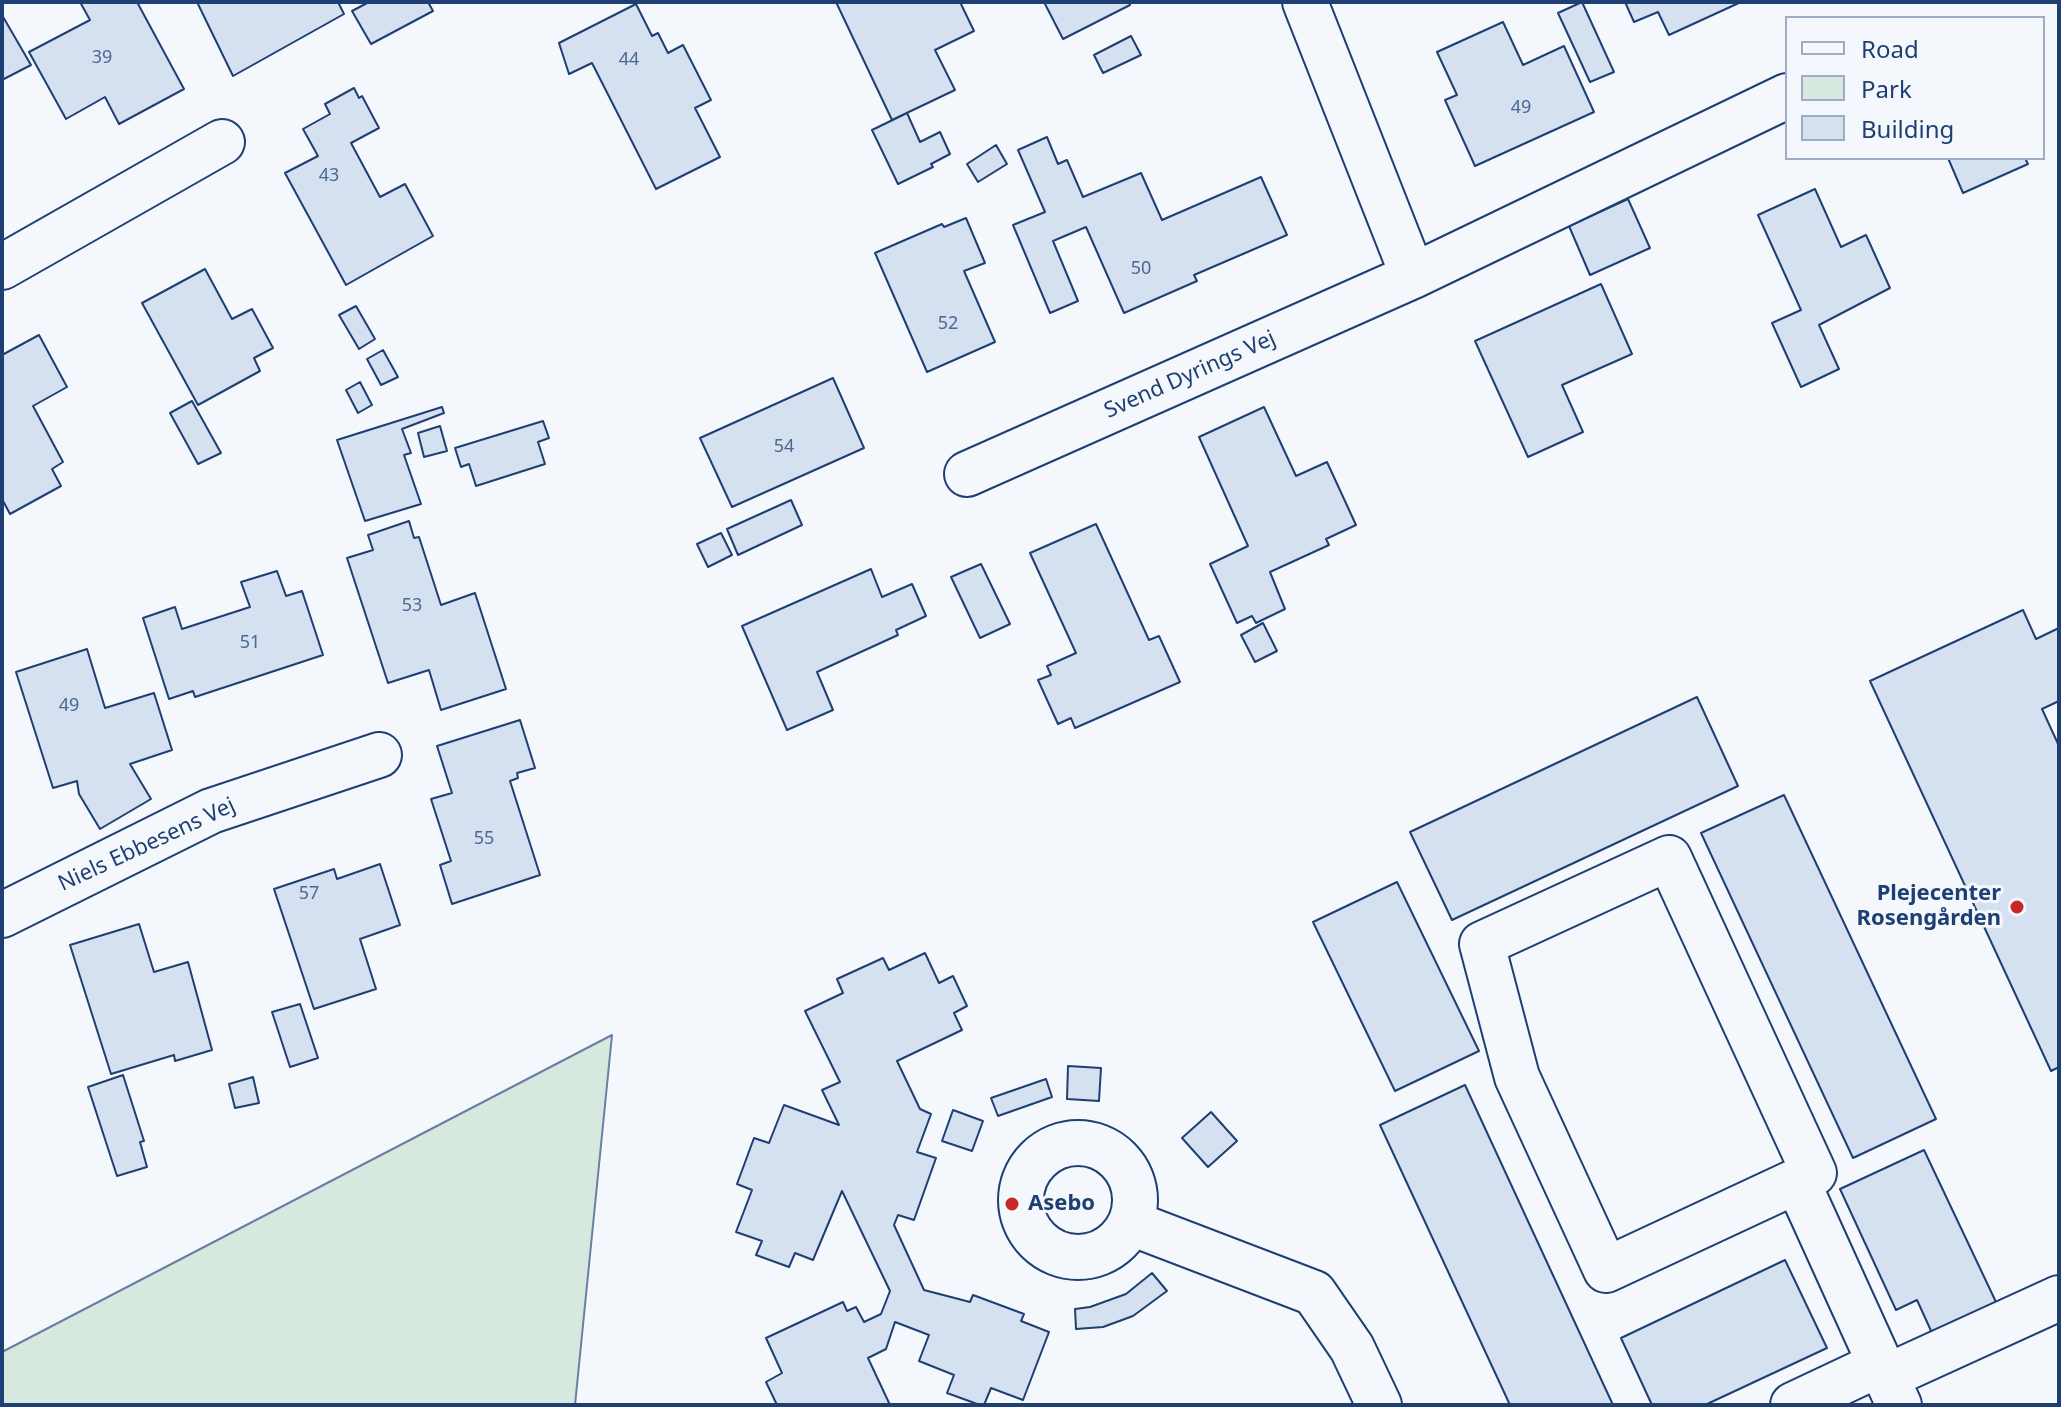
<!DOCTYPE html>
<meta charset="utf-8">
<style>
body{margin:0}
#map{position:relative;width:2061px;height:1407px;overflow:hidden;background:#f4f7fb;font-family:"Noto Sans",sans-serif}
canvas{display:block}
.frame{position:absolute;inset:0;border:4px solid #1d3f73;pointer-events:none}
.legend{position:absolute;left:1785px;top:16px;width:260px;height:144px;box-sizing:border-box;background:#f4f7fb;border:2px solid #9eadc5;margin:0;padding:10px 14px;list-style:none;font-size:24px;color:#1d3f73}
.legend li{display:flex;align-items:center;gap:16px;height:40px}
.legend b{width:40px;border:2px solid #9eadc5}
</style>
<div id="map">
<canvas width="2061" height="1407"></canvas>
<div class="frame"></div>
<ul class="legend">
<li><b style="height:10px;background:#f4f7fb"></b>Road</li>
<li><b style="height:22px;background:#d7e8df"></b>Park</li>
<li><b style="height:22px;background:#d5e0f0"></b>Building</li>
</ul>
</div>
<script>
const context = document.querySelector('canvas').getContext('2d');
context.lineJoin = 'round';
function paint(path, color) {
  context.fillStyle = color;
  context.fill(path, 'evenodd');
}
function strokePath(path, color, width, dash) {
  context.strokeStyle = color;
  context.lineWidth = width;
  context.lineCap = dash ? 'butt' : 'round';
  context.setLineDash(dash || []);
  context.stroke(path);
}
function write(font, color, halo, rows, align = 'center') {
  context.font = font + ' "Noto Sans",sans-serif';
  context.lineWidth = 6;
  context.setLineDash([]);
  context.textBaseline = 'middle';
  context.strokeStyle = halo;
  context.fillStyle = color;
  for (const [text, x, y, turn = 0] of rows) {
    context.save();
    context.translate(x, y);
    context.rotate((+turn || 0) * Math.PI / 180);
    context.textAlign = isNaN(turn) ? turn : align;
    if (halo) context.strokeText(text, 0, 0);
    context.fillText(text, 0, 0);
    context.restore();
  }
}
const green = new Path2D(`
 M612,1035L575,1405H2V1352Z`);
paint(green, '#d7e8df');
strokePath(green, '#687fa3', 2);
const building = new Path2D(`
 M80,2H137L184,89L119,124L105,97L66,119L29,52L90,20Z
 M197,2H338L344,14L233,76Z
 M369,2H428L433,11L371,44L352,11Z
 M836,2H960L974,31L935,50L955,90L892,120Z
 M1044,2H1129L1130,5L1063,39Z
 M1582,2L1614,72L1590,82L1558,13Z
 M1625,2H1741L1669,35L1658,12L1634,22Z
 M636,4L652,36L658,33L668,53L683,45L711,100L695,108L720,157L656,189L592,63L569,74L559,43Z
 M2,15L31,65L2,80Z
 M1503,22L1523,65L1564,46L1594,112L1475,166L1445,100L1457,95L1437,52Z
 M1131,36L1141,55L1103,73L1094,55Z
 M354,88L359,98L362,96L379,128L351,143L380,197L405,184L433,236L346,285L285,173L318,156L303,129L330,114L325,104Z
 M907,113L920,142L940,132L950,154L931,164L933,167L898,184L872,130Z
 M1047,137L1058,164L1067,160L1083,197L1141,173L1162,220L1261,177L1287,235L1194,275L1197,281L1124,313L1086,227L1053,241L1078,301L1050,313L1013,225L1045,212L1018,150Z
 M996,145L1007,164L978,182L967,164Z
 M1948,158H2025L2028,164L1963,193Z
 M1815,189L1841,247L1866,235L1890,288L1819,325L1839,369L1801,387L1772,323L1801,310L1758,215Z
 M1628,199L1650,248L1590,275L1569,226Z
 M966,218L985,263L964,271L995,342L927,372L875,253L942,224L944,227Z
 M205,269L232,319L252,309L273,348L254,358L260,371L198,405L142,303Z
 M1601,284L1632,354L1562,385L1583,432L1528,457L1475,341Z
 M356,306L375,339L359,349L339,315Z
 M39,335L67,387L33,406L63,462L52,469L61,486L10,514L2,499V355Z
 M383,350L398,377L381,385L367,359Z
 M833,378L864,448L732,507L700,438Z
 M360,382L372,405L358,413L346,390Z
 M192,401L221,453L198,464L170,413Z
 M442,407L444,413L402,429L411,453L404,455L421,504L365,521L337,440Z
 M1264,407L1296,476L1327,462L1356,525L1326,539L1329,545L1270,572L1285,609L1256,623L1252,616L1237,623L1210,564L1248,546L1199,437Z
 M543,421L549,438L538,442L545,464L476,486L469,464L461,467L455,448Z
 M440,426L447,451L424,457L418,433Z
 M791,500L802,525L738,555L727,529Z
 M409,521L414,538L419,537L441,605L475,593L506,689L441,710L429,670L388,683L347,558L373,550L368,535Z
 M1096,524L1149,640L1159,636L1180,682L1075,728L1071,718L1058,724L1038,680L1051,675L1047,666L1076,653L1030,553Z
 M721,533L732,555L708,567L697,544Z
 M981,564L1010,624L980,638L951,577Z
 M871,569L882,597L912,584L926,616L896,630L898,635L817,672L833,710L787,730L742,626Z
 M277,571L286,596L302,591L323,655L195,697L193,691L169,699L143,618L175,607L182,629L250,607L241,582Z
 M2023,610L2036,639L2059,628V701L2042,709L2059,746V1067L2051,1071L1870,681Z
 M1263,623L1277,651L1255,662L1241,635Z
 M87,649L105,708L154,693L172,750L130,764L151,799L100,829L79,794L77,781L53,788L16,672Z
 M1697,697L1738,786L1452,920L1410,832Z
 M520,720L535,768L517,773L518,778L510,781L540,875L452,904L440,865L451,861L431,799L452,793L437,746Z
 M1784,795L1936,1119L1853,1158L1701,833Z
 M380,864L400,925L360,939L376,989L314,1009L274,889L334,869L337,879Z
 M1397,882L1479,1051L1395,1091L1313,922Z
 M139,924L154,972L188,962L212,1050L175,1061L174,1055L111,1074L70,945Z
 M925,953L939,983L953,976L967,1006L954,1013L962,1030L897,1061L920,1109L931,1114L917,1152L936,1158L914,1220L898,1215L894,1225L924,1290L970,1302L973,1295L1024,1314L1021,1321L1049,1332L1023,1400L991,1388L984,1405H980L947,1393L954,1375L919,1361L929,1335L895,1322L886,1349L868,1358L890,1405H777L766,1382L782,1373L766,1338L843,1302L847,1311L856,1307L864,1322L881,1314L890,1291L842,1191L813,1260L795,1253L789,1267L756,1255L762,1241L736,1232L752,1190L737,1184L754,1138L769,1143L784,1105L839,1125L822,1090L840,1082L805,1011L843,993L837,979L883,958L889,970Z
 M300,1004L318,1058L290,1067L272,1012Z
 M1068,1066L1101,1068L1099,1101L1067,1099Z
 M123,1075L144,1141L140,1142L147,1167L117,1176L88,1087Z
 M253,1077L259,1103L235,1108L229,1084Z
 M1046,1079L1052,1097L998,1116L991,1098Z
 M1465,1085L1613,1405H1510L1380,1125Z
 M953,1110L983,1121L972,1151L942,1141Z
 M1211,1112L1237,1141L1208,1167L1182,1138Z
 M1924,1150L1996,1302L1932,1333L1917,1300L1896,1310L1840,1189Z
 M1785,1260L1827,1348L1705,1405H1652L1621,1338Z
 M1152,1273L1167,1291L1133,1316L1103,1327L1076,1329L1075,1309L1090,1307L1126,1294Z`);
paint(building, '#d5e0f0');
strokePath(building, '#1d3f73', 2);
const minor = new Path2D(`
 M1305,2L1413,276
 M2,267L222,142
 M967,474L1413,276L1787,96
 M1669,858L1814,1173L1606,1270L1517,1077L1482,944Z
 M2,915L211,811L379,755
 M1021 1200a57 57 0 1 1 114 0a57 57 0 1 1-114 0Z
 M1797,1181L1886,1377
 M1131,1223L1314,1293L1352,1348L1379,1405
 M1793,1405L1880,1364
 M1899,1405L1886,1377L2059,1298`);
strokePath(minor, '#1d3f73', 48);
strokePath(minor, '#f4f7fb', 44);
for (const [x, y, r, color] of [
 [2017,907,8,"#c62828"],
 [1012,1204,8,"#c62828"]
]) {
  const dot = new Path2D();
  dot.arc(x, y, r, 0, 2 * Math.PI);
  context.fillStyle = color;
  context.fill(dot);
  strokePath(dot, '#f4f7fb', 3);
}
write('18px', '#4b6792', null, [
 ["39",102,58],
 ["44",629,60],
 ["49",1521,108],
 ["43",329,176],
 ["50",1141,269],
 ["52",948,324],
 ["54",784,447],
 ["53",412,606],
 ["51",250,643],
 ["49",69,706],
 ["55",484,839],
 ["57",309,894]
]);
write('22px', '#1d3f73', '#f4f7fb', [
 ["Svend Dyrings Vej",1190,375,-24],
 ["Niels Ebbesens Vej",147,845,-25]
]);
write('bold 22px', '#1d3f73', '#f4f7fb', [
 ["Plejecenter",2001,894],
 ["Rosengården",2001,919],
 ["Asebo",1028,1204,"left"]
], 'right');
</script>
